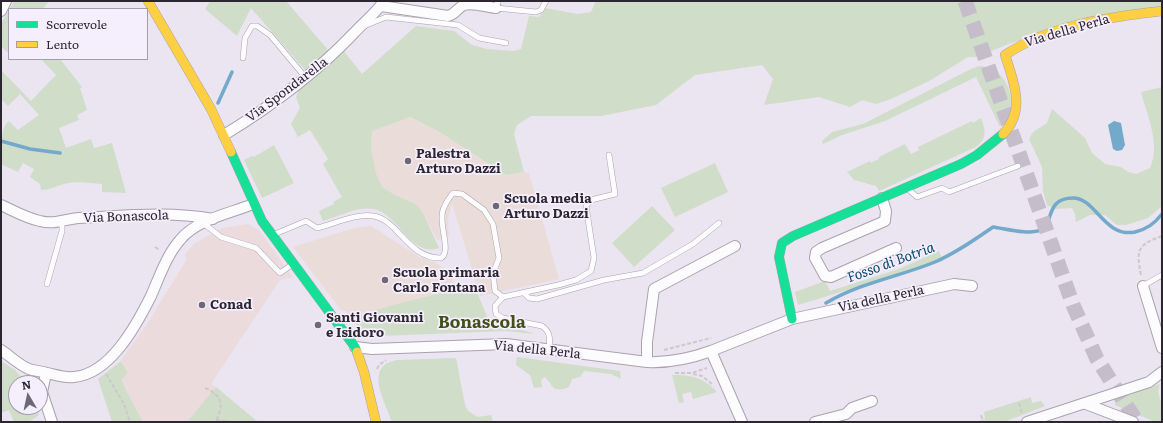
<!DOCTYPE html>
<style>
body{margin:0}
#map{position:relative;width:1163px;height:423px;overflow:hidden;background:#ebe4f1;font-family:Literata,serif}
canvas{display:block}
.frame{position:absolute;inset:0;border:2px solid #2b2630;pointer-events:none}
.legend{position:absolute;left:8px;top:8px;width:140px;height:52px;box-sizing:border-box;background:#f5eefd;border:1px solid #a49eab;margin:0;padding:5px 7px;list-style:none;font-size:12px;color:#2b2630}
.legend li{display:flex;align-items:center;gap:8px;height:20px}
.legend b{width:20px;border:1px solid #a49eab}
.north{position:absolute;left:8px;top:375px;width:40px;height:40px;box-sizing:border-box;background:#f5eefd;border:1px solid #a49eab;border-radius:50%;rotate:351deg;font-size:11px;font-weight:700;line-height:16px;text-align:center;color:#2b2630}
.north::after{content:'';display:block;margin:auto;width:14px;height:18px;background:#6e6874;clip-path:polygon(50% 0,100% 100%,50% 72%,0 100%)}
</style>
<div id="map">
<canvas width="1163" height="423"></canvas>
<div class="frame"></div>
<ul class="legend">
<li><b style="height:5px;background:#16e098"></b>Scorrevole</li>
<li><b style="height:5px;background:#ffcf43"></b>Lento</li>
</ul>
<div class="north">N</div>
</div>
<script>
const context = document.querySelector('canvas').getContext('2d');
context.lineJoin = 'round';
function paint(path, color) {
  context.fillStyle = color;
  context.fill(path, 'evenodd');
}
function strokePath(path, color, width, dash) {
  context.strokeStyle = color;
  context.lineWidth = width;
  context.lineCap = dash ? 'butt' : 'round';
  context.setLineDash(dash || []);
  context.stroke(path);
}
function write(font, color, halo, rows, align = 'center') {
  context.font = font + ' Literata,serif';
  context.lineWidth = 3.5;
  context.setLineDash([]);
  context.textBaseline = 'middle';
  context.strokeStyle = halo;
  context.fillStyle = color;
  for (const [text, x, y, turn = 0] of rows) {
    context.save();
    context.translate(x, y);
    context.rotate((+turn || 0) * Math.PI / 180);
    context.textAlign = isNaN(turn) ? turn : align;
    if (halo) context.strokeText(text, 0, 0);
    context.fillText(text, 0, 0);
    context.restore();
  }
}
paint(new Path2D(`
 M248,224L259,230L293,277L280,280L211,384L216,387L214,392L187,422H143L121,380L128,373L121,360L147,324L187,259L185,254L195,243L222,228Z`), '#ecdbdd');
paint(new Path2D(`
 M409,117L438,131L506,175L524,172L529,173L559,279L480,296L452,203L448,220L449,237L437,240L423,213L416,204L395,195L382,187L376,173L371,148V131Z
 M371,226L421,258L435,262L447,271L458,289L350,318L345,311L341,310L293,247L354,228Z`), '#eaddd9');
paint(new Path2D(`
 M14,1H49L43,9H10Z
 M210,1H286L329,51L306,71L251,8L237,36L205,9Z
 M596,1H1162V6L1011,43L977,57H968L929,81L891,99L876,104L862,100L850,107L819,97L764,105L773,79L762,65L695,75L656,105L601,116H531L517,125L514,134L524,172L506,175L438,131L410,117L372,131L371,148L376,173L382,187L395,195L416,204L423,213L439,248C410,258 399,214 374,209C358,206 339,216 323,221L319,211L334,204L333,202L342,197L323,164L328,159L310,130L298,137L291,124L300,108L296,97L300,87L343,50L362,74L416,26L454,31L472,45L487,49L513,51L521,49L529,16L539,17L545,8L578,14L591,12Z
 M9,10V52H7L1,46V24Z
 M41,59H60L82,87L80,88L87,110L77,115L79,120L59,128L66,148L91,139L94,148L112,143L126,193L102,192V184C91,183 79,181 68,183C57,185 52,190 41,190L40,184L30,177L34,169L23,163L18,172L1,164C1,151 0,127 9,121L18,130L39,115L20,94L8,106L1,99V70L31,101L56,75Z
 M979,66C1009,66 1022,109 1000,127L976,77L885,121L842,135L823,144L822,141L832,132L863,124L971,69Z
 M1162,87V206L1148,218L1126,225H1117L1105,215H1090L1076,222L1075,214L1072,208L1055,209L1047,205L1043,191L1042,167L1029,139L1033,132L1047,123L1052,109L1085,138L1092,153L1105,164L1121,167L1128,172L1136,174L1150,168C1161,145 1147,115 1141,92Z
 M981,118C986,131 987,138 976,147L879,191L876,186L854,180L847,172L870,161L871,163L879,159V157L905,144L911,154L919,150L918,147L972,121L973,123Z
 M274,145L294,183L262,198L244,160L252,156L254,157Z
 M715,163L728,192L675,217L661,188Z
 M652,206L675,230L634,267L612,243Z
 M939,251L943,261L798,305L795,292L825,281L830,291L899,269Z
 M474,285L488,319L535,334L505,331L380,336L360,330L351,318L393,305Z
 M517,357L620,371L621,379L611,374L584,371L580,377L572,379L569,387C553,393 555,388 545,377L541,380L542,387L534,388L530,375L516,365Z
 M456,358L465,405L468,411L478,417L491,415L493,422H392C385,401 363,366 397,360Z
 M1,361L15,370L26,383H16V407H37L39,415L29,422H14L9,410L1,413Z
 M121,361L128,373L121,380L143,422H112L98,379Z
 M672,375C691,375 703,377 717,392L693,399L691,392L682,394L684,402L679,403Z
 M1160,384C1157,392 1159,397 1162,404C1163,409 1162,417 1162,422H1155L1115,405L1116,399Z
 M216,387L258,422H187Z
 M1031,397L1032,403L1041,401L1045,406L1004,422H974L985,419L984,412Z`), '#d0ddc9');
paint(new Path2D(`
 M1114,121L1121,123L1125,145L1122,150L1117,151L1113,149L1108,125Z`), '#73a9ca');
strokePath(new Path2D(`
 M218,103L232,72
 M1,141L30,149L60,153
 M826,303C860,283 898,277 935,262C956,253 974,240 993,227C1007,229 1029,235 1041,230C1054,224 1045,198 1073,198C1096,198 1104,238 1135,232C1147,229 1154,224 1162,214`), '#73a9ca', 3.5);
strokePath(new Path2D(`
 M965,1L1073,305L1097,359L1137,422`), '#c5beca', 15, [15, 8]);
const lane = new Path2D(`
 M498,1L496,8L536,12L541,10L546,1
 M364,26L386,17L458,25L479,38L506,43
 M243,58L245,38L252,26H257L270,35L306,78
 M908,189L917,197L942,188L949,192L1018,166
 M203,223L221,237L256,248L280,273L293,264
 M275,234L306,221L317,228C334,224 356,213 373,216C398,219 408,259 441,258C452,252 438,224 443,210C445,204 449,198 453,193L462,194L484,210L493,224L499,258L493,273L495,291L503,297
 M47,284L62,231V222
 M1143,286L1162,275
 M524,293L529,298L537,299L604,280L643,273L693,244L719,223
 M549,349C550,340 551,332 542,326L503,318L496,314L495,306L503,297L558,285L576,280L591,271L594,258L586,206L591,200L615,194L609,155`);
const street = new Path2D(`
 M381,6L448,16C456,14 457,8 464,5C472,2 487,7 496,8
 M1,11L6,1
 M224,135C273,105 315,74 354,33C364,22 376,13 384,1
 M882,198L886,211L885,221L822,248L816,252L815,258L825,276L831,277L896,248
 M1,205C14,211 26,218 40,221C55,225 65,219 79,218C123,216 169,211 213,219
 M1143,286L1162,348
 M355,347L372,349L506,344L647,362C670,363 689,359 711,351L742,422
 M1,350C10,356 19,365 29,369C34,371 41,371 47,373C56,375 64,378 74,377C110,374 136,326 151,296C159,278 166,256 180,240C197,219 229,214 253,204
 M711,351L792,319L954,284L972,286
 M647,362V342L654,289L735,246
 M46,373L42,392L52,422
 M1086,404L1133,422
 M815,422L846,414L852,408L872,401
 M1027,422L1149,382L1162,372`);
const fast = new Path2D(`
 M231,152L262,221L355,347L357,352
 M792,319L779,257L782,243L793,236L961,164L977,155L1003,134`);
const slow = new Path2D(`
 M148,1L211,109L231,152
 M1003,134C1026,111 1014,82 1005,55C1050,25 1109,17 1162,11
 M357,352L364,372L376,422`);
strokePath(lane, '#a8a3ad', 6);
strokePath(street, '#a8a3ad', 12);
strokePath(fast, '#a8a3ad', 10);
strokePath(slow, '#a8a3ad', 10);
strokePath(new Path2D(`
 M155,247L160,250
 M1141,275C1136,250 1137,245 1162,236
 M664,350L711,338
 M377,369L379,365L386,360
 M675,373H692L707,368
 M106,374L124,404L130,422
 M693,374L702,376L713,385
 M205,388C222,395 225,406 215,422
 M1019,403L1022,413
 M981,415L983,422
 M216,420L230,422`), '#cbc9cd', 2, [4, 2]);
strokePath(lane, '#fcfbfd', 5);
strokePath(street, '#fcfbfd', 10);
strokePath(fast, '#16e098', 9);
strokePath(slow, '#ffcf43', 9);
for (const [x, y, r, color] of [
 [408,161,4,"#6e6874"],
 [496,206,4,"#6e6874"],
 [385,280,4,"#6e6874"],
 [202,305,4,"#6e6874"],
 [318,325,4,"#6e6874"]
]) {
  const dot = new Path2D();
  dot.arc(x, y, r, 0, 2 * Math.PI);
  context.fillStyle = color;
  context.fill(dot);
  strokePath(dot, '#f5eefd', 1.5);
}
write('13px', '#2b2630', '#f5eefd', [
 ["Via della Perla",1067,31,-16],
 ["Via Spondarella",287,90,-37],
 ["Via Bonascola",126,217,-2],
 ["Via della Perla",881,299,-12],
 ["Via della Perla",537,350,6]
]);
write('bold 13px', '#2b2630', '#f5eefd', [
 ["Palestra",416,154],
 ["Arturo Dazzi",416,169],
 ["Scuola media",504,199],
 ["Arturo Dazzi",504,214],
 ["Scuola primaria",393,273],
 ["Carlo Fontana",393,288],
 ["Conad",210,305],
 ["Santi Giovanni",326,318],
 ["e Isidoro",326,333]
], 'left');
write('italic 14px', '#064a68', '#f5eefd', [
 ["Fosso di Botria",891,263,-20]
]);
write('bold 17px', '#424f18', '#f5eefd', [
 ["Bonascola",482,323]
]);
</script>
